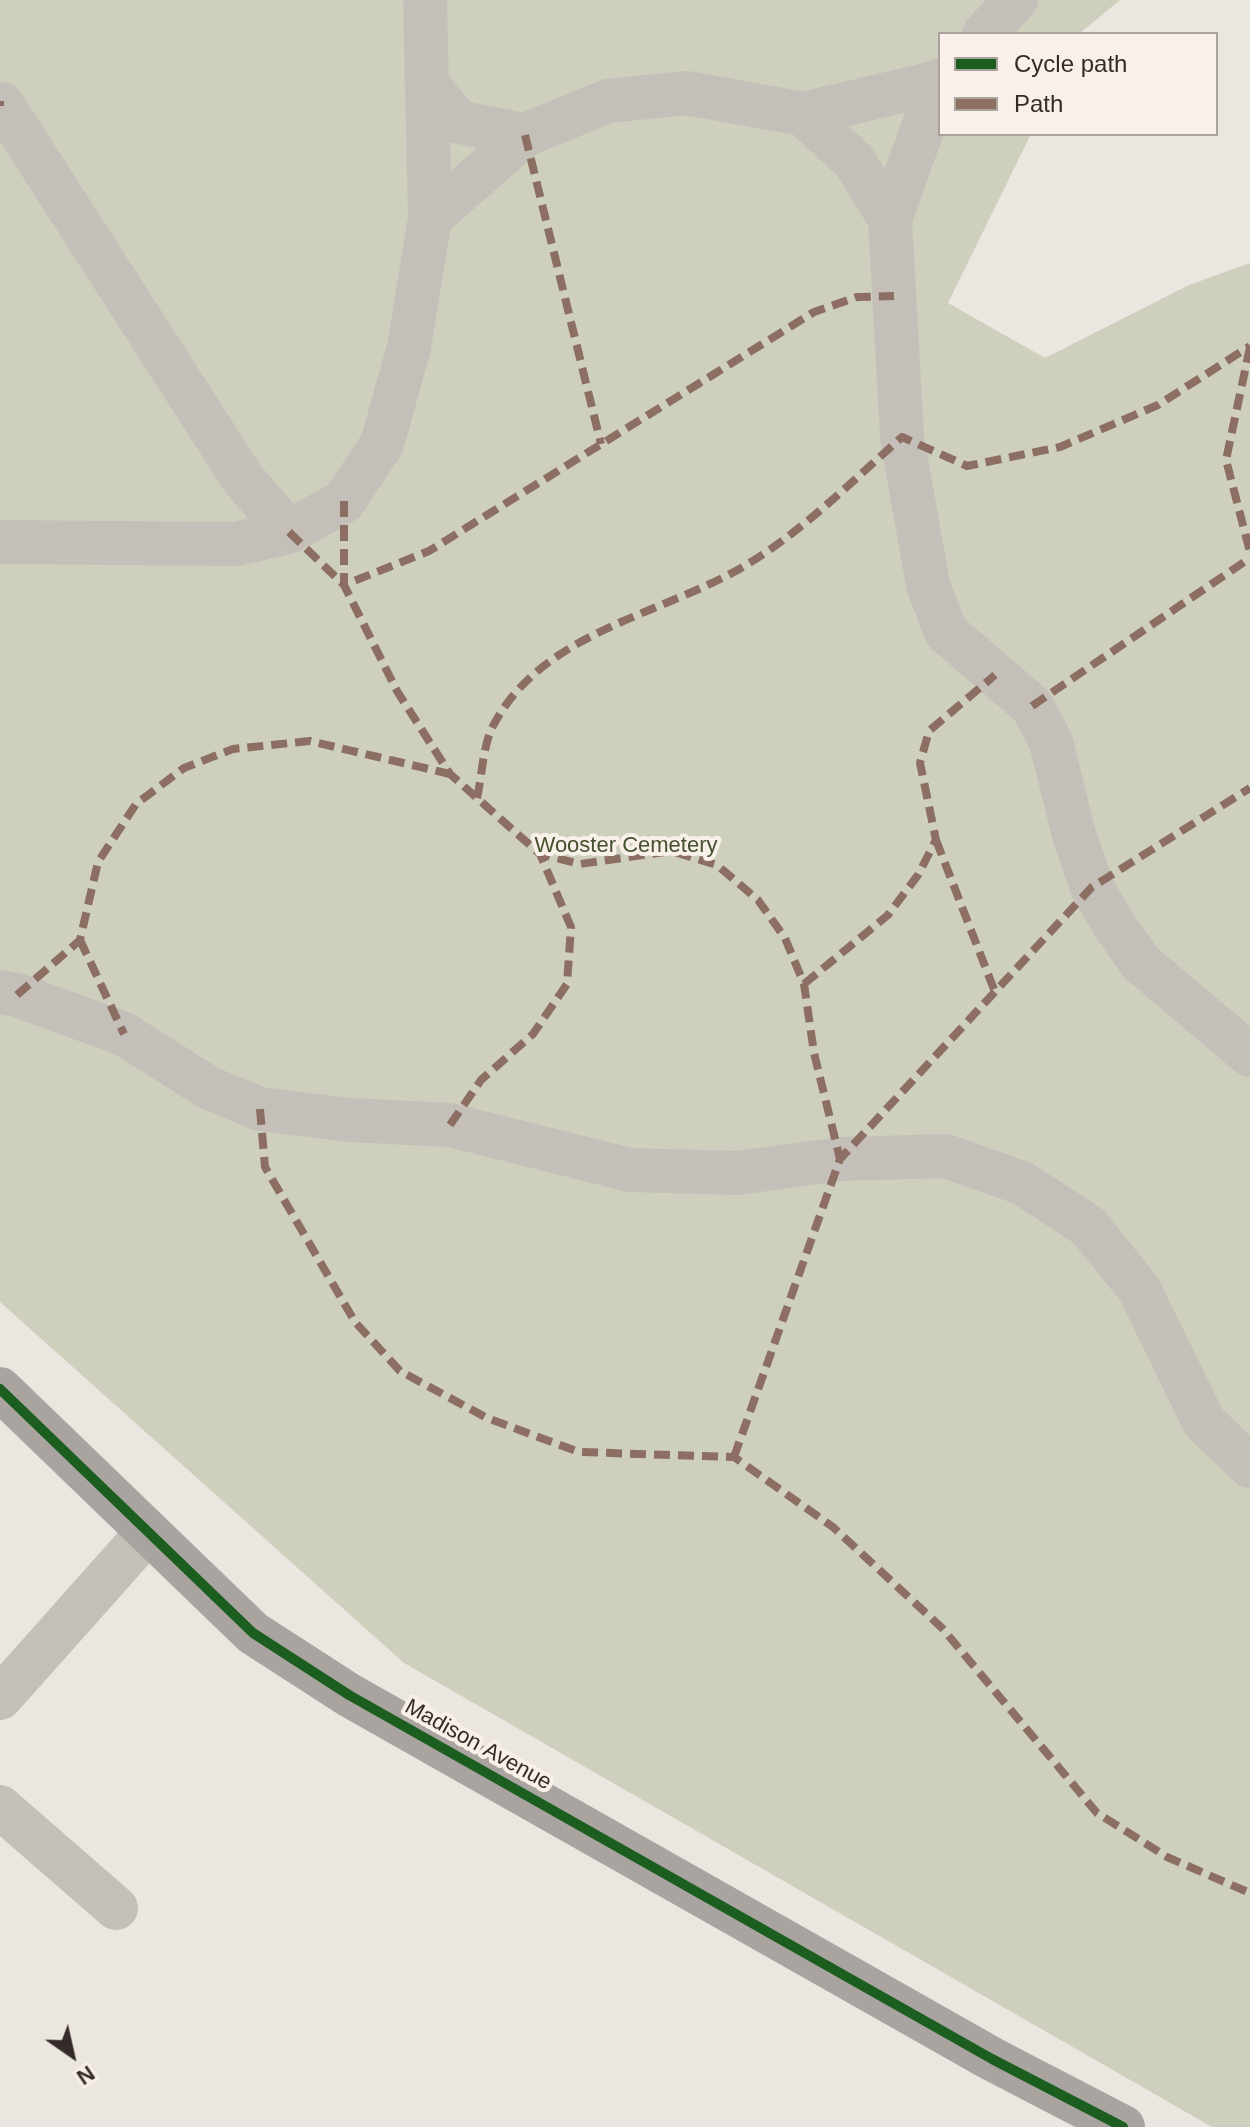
<!DOCTYPE html>
<style>
body{margin:0}
#map{position:relative;width:1250px;height:2127px;overflow:hidden;background:#ece6e1;font-family:Helvetica,sans-serif}
canvas{display:block}
.legend{position:absolute;left:938px;top:32px;width:280px;height:104px;box-sizing:border-box;background:#f8f0e9;border:2px solid #aaa29c;margin:0;padding:10px 14px;list-style:none;font-size:24px;color:#352c29}
.legend li{display:flex;align-items:center;gap:16px;height:40px}
.legend b{width:40px;border:2px solid #aaa29c}
.north{position:absolute;left:32px;top:2015px;width:80px;height:80px;-webkit-text-stroke:6px #f8f0e9;paint-order:stroke;rotate:146deg;font-size:22px;font-weight:700;line-height:32px;text-align:center;color:#352c29}
.north::after{content:'';display:block;margin:auto;width:28px;height:36px;background:#352c29;clip-path:polygon(50% 0,100% 100%,50% 72%,0 100%)}
</style>
<div id="map">
<canvas width="1250" height="2127"></canvas>
<ul class="legend">
<li><b style="height:10px;background:#1b5e20"></b>Cycle path</li>
<li><b style="height:10px;background:#8d6e63"></b>Path</li>
</ul>
<div class="north">N</div>
</div>
<script>
const context = document.querySelector('canvas').getContext('2d');
context.lineJoin = 'round';
function paint(path, color) {
  context.fillStyle = color;
  context.fill(path, 'evenodd');
}
function strokePath(path, color, width, dash) {
  context.strokeStyle = color;
  context.lineWidth = width;
  context.lineCap = dash ? 'butt' : 'round';
  context.setLineDash(dash || []);
  context.stroke(path);
}
function write(font, color, halo, rows, align = 'center') {
  context.font = font + ' Helvetica,sans-serif';
  context.lineWidth = 8;
  context.setLineDash([]);
  context.textBaseline = 'middle';
  context.strokeStyle = halo;
  context.fillStyle = color;
  for (const [text, x, y, turn = 0] of rows) {
    context.save();
    context.translate(x, y);
    context.rotate((+turn || 0) * Math.PI / 180);
    context.textAlign = isNaN(turn) ? turn : align;
    if (halo) context.strokeText(text, 0, 0);
    context.fillText(text, 0, 0);
    context.restore();
  }
}
paint(new Path2D(`
 M0,0H1120L1079,34H940V134H1031L948,303L1045,358L1189,285L1250,263V2127H1212L404,1663L0,1302Z`), '#ced0bd');
strokePath(new Path2D(`
 M425,0L430,218
 M984,34L1016,0
 M427,85L459,122L525,135
 M2,104L243,479L289,532
 M803,114L939,82
 M890,219L940,80
 M0,542L236,544L289,532L344,501L382,444L409,347L430,218L525,135L608,101L686,93L803,114L854,161L890,219L902,437L928,585L946,632L1032,706L1051,742L1074,835L1092,887L1114,925L1141,963L1250,1055
 M0,992L17,995L124,1034L209,1088L260,1109L349,1120L450,1125L630,1170L738,1173L840,1159L946,1156L1022,1183L1088,1226L1139,1289L1204,1422L1250,1466
 M0,1698L147,1533
 M0,1807L116,1908`), '#c5bfba', 44);
strokePath(new Path2D(`
 M0,1389L253,1633L349,1695L992,2059L1123,2127`), '#aaa4a0', 44);
strokePath(new Path2D(`
 M0,101V106
 M525,135L601,444
 M1250,347L1226,460L1250,552
 M344,501V585L429,551L814,312L857,297L894,296
 M289,532L344,585L397,691L450,774L540,854L580,864L671,851L717,865L758,900L785,938L804,984L814,1053L840,1159
 M1032,706L1250,558
 M477,798C482,776 483,745 493,726C541,633 657,616 741,568C800,534 851,482 902,437L967,466L1060,447L1158,405L1250,346
 M936,840L995,992
 M80,940L124,1034
 M804,984L888,915L918,875L936,840L920,763L929,731L995,675
 M17,995L80,940L98,862L136,804L184,768L233,749L310,741L450,774
 M260,1109L265,1167L355,1322L400,1371L487,1418L579,1452L734,1457L833,1527L942,1628L1097,1813L1167,1857L1250,1893
 M450,1125L481,1080L533,1034L567,984L571,927L540,854
 M734,1457L840,1159L1092,887L1250,788`), '#8d6e63', 8, [16, 8]);
strokePath(new Path2D(`
 M0,1389L253,1633L349,1695L992,2059L1123,2127`), '#1b5e20', 10);
write('22px', '#46512f', '#f8f0e9', [
 ["Wooster Cemetery",626,846]
]);
write('22px', '#352c29', '#f8f0e9', [
 ["Madison Avenue",478,1745,29]
]);
</script>
